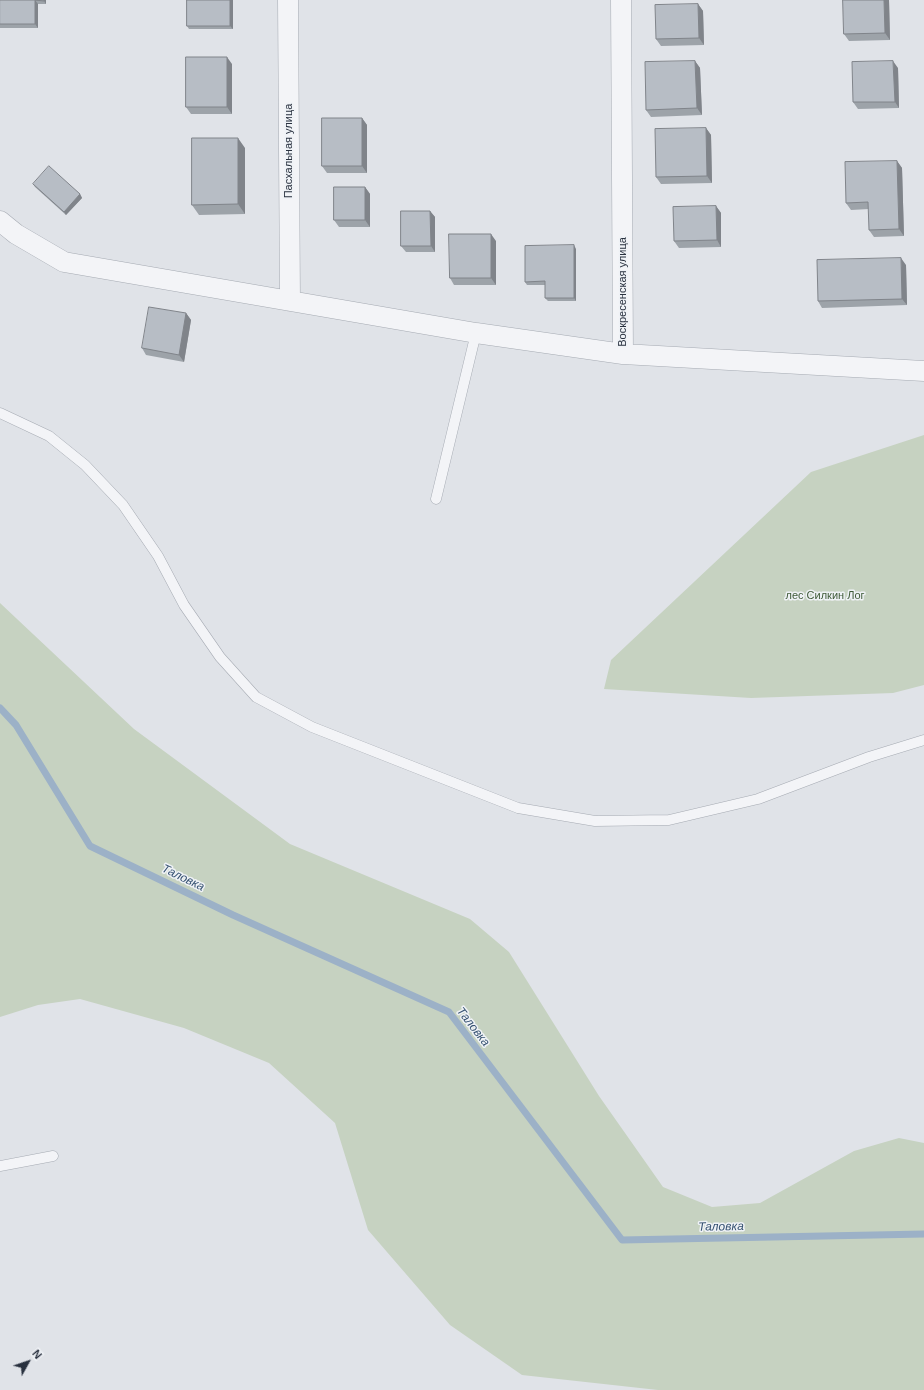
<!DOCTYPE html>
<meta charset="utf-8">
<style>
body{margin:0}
#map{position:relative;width:924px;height:1390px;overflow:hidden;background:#e0e3e8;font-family:Arial,sans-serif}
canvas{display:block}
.north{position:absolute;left:8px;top:1342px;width:40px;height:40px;-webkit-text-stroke:3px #eff2f6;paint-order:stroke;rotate:50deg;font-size:11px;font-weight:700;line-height:16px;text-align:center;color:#29313f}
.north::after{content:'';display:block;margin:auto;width:14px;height:18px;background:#29313f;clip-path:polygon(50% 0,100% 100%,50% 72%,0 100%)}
</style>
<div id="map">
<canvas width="924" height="1390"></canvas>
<div class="north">N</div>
</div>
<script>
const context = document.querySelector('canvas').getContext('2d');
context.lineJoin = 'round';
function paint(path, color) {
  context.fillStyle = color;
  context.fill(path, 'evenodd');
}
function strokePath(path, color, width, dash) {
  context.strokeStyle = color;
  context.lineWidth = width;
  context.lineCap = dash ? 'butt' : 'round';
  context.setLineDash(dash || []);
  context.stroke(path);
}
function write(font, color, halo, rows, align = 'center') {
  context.font = font + ' Arial,sans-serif';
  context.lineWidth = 3;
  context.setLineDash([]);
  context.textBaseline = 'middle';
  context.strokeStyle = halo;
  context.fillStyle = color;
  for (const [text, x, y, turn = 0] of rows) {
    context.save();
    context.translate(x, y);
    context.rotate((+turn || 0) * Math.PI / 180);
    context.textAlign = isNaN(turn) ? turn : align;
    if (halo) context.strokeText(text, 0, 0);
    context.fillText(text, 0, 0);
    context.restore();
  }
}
paint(new Path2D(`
 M924,435V685L893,693L751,698L604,689L611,660L811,472Z
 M0,603L134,729L290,844L470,919L509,952L599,1096L663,1187L712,1207L760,1203L854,1151L899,1138L924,1143V1390H658L522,1375L450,1325L368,1230L335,1123L269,1063L184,1028L80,999L38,1005L0,1017Z`), '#c6d2c1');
strokePath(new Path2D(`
 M0,708L16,725L90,846L233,915L449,1012L622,1240L924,1234`), '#9cb1c7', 7);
const service = new Path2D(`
 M0,413L49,436L85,465L123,505L158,556L184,605L220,657L256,697L312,727L518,808L595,821L669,820L758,799L869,757L924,740
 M436,499L476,333
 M0,1166L53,1156`);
const minor = new Path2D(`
 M288,0L290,301
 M621,0L623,354L924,371
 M0,221L16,234L64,262L476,333L623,354`);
strokePath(service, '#a5aab2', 11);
strokePath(minor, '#a5aab2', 21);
strokePath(service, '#f3f4f7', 10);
strokePath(minor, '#f3f4f7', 20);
paint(new Path2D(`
 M0,0H46V4H38V28H0Z
 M233,0V29H189L187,26Z
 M843,0H889L890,40L849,41L844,34Z
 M698,4L703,11L704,45L661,46L656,39Z
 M695,61L700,68L702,115L651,117L646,110Z
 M232,64V114H191L186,107Z
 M898,68L899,108L858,109L853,102Z
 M362,118L367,125V173H327L322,166Z
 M706,128L711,135L712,183L661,184L656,177Z
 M245,148V214L199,215L192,205Z
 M897,161L902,168L904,236L874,237L869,230V209L851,210L846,203Z
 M33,184L80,194L82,198L66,215L35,187Z
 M365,187L370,194V227H339L334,220Z
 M716,206L721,213V247L679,248L674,241Z
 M430,211L435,217V252H406L401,246Z
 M496,241V285H454L450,278Z
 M576,249V301H548L545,298V285H527L525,282Z
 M906,265L907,305L822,308L818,301Z
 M186,313L191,320L184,362L146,355L142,348Z`), '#9da3a9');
paint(new Path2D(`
 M35,0L38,4V28L35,24Z
 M44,0H46V4L44,1Z
 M230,0H233V29L230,26Z
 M884,0H889L890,40L885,33Z
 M698,4L703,11L704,45L699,38Z
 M227,57L232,64V114L227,107Z
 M695,61L700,68L702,115L697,108Z
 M893,61L898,68L899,108L895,102Z
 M362,118L367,125V173L362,166Z
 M706,128L711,135L712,183L707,176Z
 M238,138L245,148V214L238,204Z
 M897,161L902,168L904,236L899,229Z
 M365,187L370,194V227L365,220Z
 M80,194L82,198L66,215L64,212Z
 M716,206L721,213V247L717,240Z
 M430,211L435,217V252L431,246Z
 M491,234L496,241V285L491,278Z
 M574,245L576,249V301L574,298Z
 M901,258L906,265L907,305L902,299Z
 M186,313L191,320L184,362L179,355Z`), '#80848a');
const building = new Path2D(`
 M0,0H44V1L35,0V24H0Z
 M187,0H230V26H187Z
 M843,0H884L885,33L844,34Z
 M698,4L699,38L656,39L655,5Z
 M186,57H227V107H186Z
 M695,61L697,108L646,110L645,62Z
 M893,61L895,102H853L852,62Z
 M322,118H362V166H322Z
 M706,128L707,176L656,177L655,129Z
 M192,138H238V204L192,205Z
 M897,161L899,229L869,230L868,202L846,203L845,162Z
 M49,166L80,194L64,212L33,184Z
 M334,187H365V220H334Z
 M716,206L717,240L674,241L673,207Z
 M401,211H430L431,246H401Z
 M449,234H491V278H450Z
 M574,245V298H545V281L525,282V246Z
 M901,258L902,299L818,301L817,260Z
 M149,307L186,313L179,355L142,348Z`);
paint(building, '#b7bdc5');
strokePath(building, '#80848a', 1);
write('11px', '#29313f', '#eff2f6', [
 ["Пасхальная улица",289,151,-90],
 ["Воскресенская улица",623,292,-90]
]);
write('11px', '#3e5a37', '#eff2f6', [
 ["лес Силкин Лог",825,596]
]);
write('italic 12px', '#355171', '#eff2f6', [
 ["Таловка",183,878,26],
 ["Таловка",473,1027,52],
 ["Таловка",721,1227,-1]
]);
</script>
